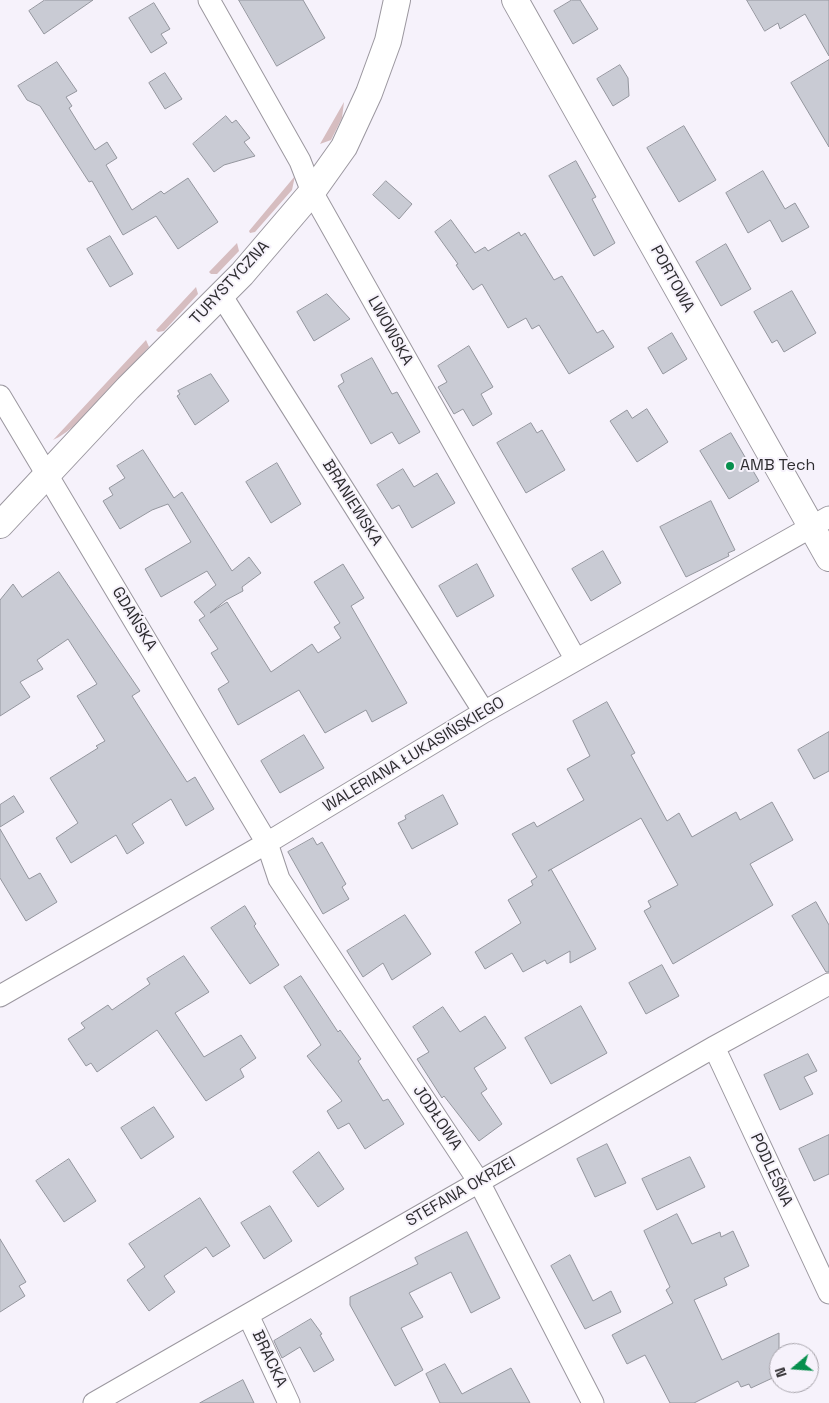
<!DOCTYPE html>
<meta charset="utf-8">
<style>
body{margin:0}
#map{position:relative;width:829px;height:1403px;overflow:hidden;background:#f6f2fb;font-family:"Space Grotesk",sans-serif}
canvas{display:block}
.north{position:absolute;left:769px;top:1343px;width:50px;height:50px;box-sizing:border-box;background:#f6f2fb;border:1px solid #a6a3aa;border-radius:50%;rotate:252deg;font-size:14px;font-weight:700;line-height:20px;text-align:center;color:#2e2d30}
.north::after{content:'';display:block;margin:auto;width:18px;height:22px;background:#078f4d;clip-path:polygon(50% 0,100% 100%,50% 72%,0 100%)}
</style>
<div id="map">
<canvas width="829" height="1403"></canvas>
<div class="north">N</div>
</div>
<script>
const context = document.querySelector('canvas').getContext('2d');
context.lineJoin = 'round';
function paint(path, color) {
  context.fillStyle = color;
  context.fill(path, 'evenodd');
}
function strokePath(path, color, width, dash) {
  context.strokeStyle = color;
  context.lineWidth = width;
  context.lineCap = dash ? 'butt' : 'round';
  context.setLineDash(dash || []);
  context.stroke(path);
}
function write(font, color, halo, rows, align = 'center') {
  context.font = font + ' "Space Grotesk",sans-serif';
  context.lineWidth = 4;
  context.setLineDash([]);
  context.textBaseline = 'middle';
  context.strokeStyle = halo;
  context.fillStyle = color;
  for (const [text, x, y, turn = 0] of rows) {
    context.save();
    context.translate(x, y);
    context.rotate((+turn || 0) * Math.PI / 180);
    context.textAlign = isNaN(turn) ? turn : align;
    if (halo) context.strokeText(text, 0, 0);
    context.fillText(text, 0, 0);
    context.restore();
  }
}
paint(new Path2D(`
 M344,102L342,118L331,140L320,144Z
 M295,176L292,190L255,232L250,233L249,231Z
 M237,243L239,251L217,274H211L209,272Z
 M196,287L198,294L164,331L158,332L156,330Z
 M146,340L149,347C127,370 80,429 53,440Z`), '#d6bdc0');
const building = new Path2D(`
 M45,0H93L44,34L29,11Z
 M239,0H303L325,38L277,66Z
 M572,0H580L598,29L573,44L554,11Z
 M747,0H829V56L805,14L780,29L778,23L765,31Z
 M154,3L170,29L161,34L167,43L151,53L129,18Z
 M829,60V147L791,83Z
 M57,62L77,91L66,97L72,106L69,108L95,150L107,142L117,158L106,165L132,210L161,191L164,194L188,178L218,222L178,249L156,216L123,235L92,181L89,182L40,106L27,100L18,86Z
 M620,65L628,78L629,96L613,106L597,79Z
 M165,73L182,99L165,109L149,83Z
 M226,116L232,123L236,120L250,138L244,142L255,156L224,165L214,172L193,144Z
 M684,126L716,180L679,202L647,148Z
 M576,161L596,197L592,199L615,243L594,256L549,176Z
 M763,171L785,209L795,203L809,227L782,242L770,220L748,233L726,193Z
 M386,181L412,204L399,219L373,195Z
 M451,220L475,253L485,247L488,251L519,232L521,236L525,233L554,280L562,276L597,333L603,330L614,347L569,374L539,325L532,329L526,318L508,328L482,284L473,290L456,265L458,264L435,232Z
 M110,236L133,274L110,287L87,249Z
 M726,244L751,289L721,306L696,262Z
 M792,291L816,333L784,352L777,340L772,343L754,312Z
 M327,294L350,319L314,341L297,312Z
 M672,333L687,359L663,374L648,348Z
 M469,346L493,387L481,394L492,414L473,426L463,409L454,414L438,387L447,382L438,366Z
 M372,358L392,394L397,392L420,432L399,444L392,432L371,444L338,386L344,382L341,375Z
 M211,374L229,401L195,425L177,396L180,394L178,391Z
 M647,409L668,442L637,462L610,421L627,410L632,418Z
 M531,423L537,433L542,430L565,470L526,493L497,443Z
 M731,433L759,481L729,499L700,451Z
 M143,450L174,498L182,492L232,571L249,557L261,573L242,587L243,591L226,600L210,613L227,602L271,672L312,644L318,653L341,638L334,627L340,623L314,582L343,564L364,598L351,606L407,703L372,722L366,710L325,733L299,690L238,725L218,689L229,682L211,653L218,649L199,620L205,616L194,602L216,585L207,571L161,597L145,569L191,542L168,504L152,510L120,529L103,501L113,495L109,488L125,478L117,466Z
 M277,463L301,504L271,523L246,482Z
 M403,469L414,487L437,473L455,503L412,528L399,505L392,509L377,485Z
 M711,501L735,550L728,553L729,556L686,577L660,527Z
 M603,551L621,583L591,601L572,569Z
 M477,564L494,596L457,617L439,586Z
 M59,572L140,691L132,696L187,782L195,777L214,809L186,826L171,799L132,824L144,843L127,854L116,835L71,863L56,838L78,823L50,778L98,748L96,746L105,741L77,696L97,684L68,639L37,660L43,669L20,682L30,697L0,716V600L13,584L22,597Z
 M607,702L635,753L631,755L667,821L679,813L692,837L736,812L740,820L772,802L793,840L750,864L773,905L673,964L644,911L651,907L648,901L678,885L641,818L548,871L551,869L596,949L570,963V951L547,964L545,960L523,972L512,953L485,969L475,952L521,923L508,900L533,885L531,881L537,877L512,834L534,822L537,827L584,800L567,769L590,756L573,721Z
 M829,732V771L814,779L798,750Z
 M304,735L324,768L280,793L261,761Z
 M443,795L458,824L412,849L398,823L406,819L405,816Z
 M14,796L24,812L0,827V805Z
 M0,829L29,879L40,873L57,902L26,921L0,878Z
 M313,838L317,845L322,842L346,884L342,887L349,899L323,914L288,852Z
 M816,902L829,925V972H826L792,916Z
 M245,906L256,924L254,926L279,965L250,984L211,928Z
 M405,915L431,954L392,980L383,963L363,977L347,951Z
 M184,956L209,992L175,1013L204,1057L241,1035L256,1058L240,1069L244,1077L206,1101L157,1030L97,1072L91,1063L86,1066L68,1039L85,1028L81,1023L108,1005L112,1010L150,984L147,979Z
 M662,965L679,996L646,1014L629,983Z
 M301,976L338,1032L340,1030L361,1059L358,1061L383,1101L388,1099L404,1124L365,1149L349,1123L338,1129L327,1111L342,1101L307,1056L321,1045L284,987Z
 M581,1006L607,1053L551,1084L525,1038Z
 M443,1007L460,1032L485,1016L506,1048L474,1068L487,1089L481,1093L502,1124L479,1141L444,1096L442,1098L417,1059L429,1052L413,1027Z
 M808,1054L817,1071L804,1077L813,1094L780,1110L764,1075Z
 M154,1107L174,1137L141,1159L121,1128Z
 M829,1135V1174L814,1181L799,1149Z
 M607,1144L626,1183L595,1197L577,1159Z
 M319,1152L344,1189L318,1207L293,1172Z
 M690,1157L705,1187L657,1210L642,1179Z
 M69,1159L96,1201L64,1222L36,1181Z
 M200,1198L230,1246L213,1257L206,1247L164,1276L175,1292L149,1311L127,1280L145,1267L129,1244Z
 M270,1206L292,1241L264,1259L241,1223Z
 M677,1214L692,1244L720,1232L721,1237L733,1231L749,1266L724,1278L727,1285L694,1300L722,1360L779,1333V1375L751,1388L749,1384L741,1387L738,1381L694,1403H670L645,1355L627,1364L612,1335L673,1303L666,1290L670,1287L644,1231Z
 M467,1232L500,1298L471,1313L451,1272L409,1293L423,1317L401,1328L423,1370L395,1386L350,1305V1297L418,1264L415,1258Z
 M0,1239L26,1282L19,1286L25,1296L0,1312Z
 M570,1255L593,1301L611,1291L621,1312L585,1329L551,1266Z
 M311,1319L322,1334L320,1335L334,1360L314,1372L300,1347L282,1358L274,1341Z
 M445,1364L462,1394L511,1368L530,1403H440L426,1374Z
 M243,1380L254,1403H200Z`);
paint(building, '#c9cbd4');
strokePath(building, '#94969e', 1);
const minor = new Path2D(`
 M209,0L300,161L312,192L576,660
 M221,295L484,712
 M0,396L267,843L279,879L479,1182L593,1403
 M0,996L267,843L484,712L829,517
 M714,1047L829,1293
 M248,1315L289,1403
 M94,1403L714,1047L829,984`);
const tertiary = new Path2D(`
 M515,0L829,558
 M0,525L128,388L242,274L312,192L344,147L369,93L388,41L397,0`);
strokePath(minor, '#9b979f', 23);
strokePath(tertiary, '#9b979f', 28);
strokePath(minor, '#fff', 21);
strokePath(tertiary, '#fff', 26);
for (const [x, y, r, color] of [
 [730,466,5,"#078f4d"]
]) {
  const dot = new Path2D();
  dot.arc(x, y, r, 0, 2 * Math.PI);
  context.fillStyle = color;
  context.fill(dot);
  strokePath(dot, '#f6f2fb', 2);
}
write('16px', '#2e2d30', '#f6f2fb', [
 ["PORTOWA",672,279,61],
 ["TURYSTYCZNA",230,283,-47],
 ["LWOWSKA",390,331,61],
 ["BRANIEWSKA",352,503,58],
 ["GDAŃSKA",134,619,59],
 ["WALERIANA ŁUKASIŃSKIEGO",414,755,-31],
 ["JODŁOWA",437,1118,56],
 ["PODLEŚNA",771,1170,65],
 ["STEFANA OKRZEI",461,1192,-30],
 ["BRACKA",269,1359,65]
]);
write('16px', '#2e2d30', '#f6f2fb', [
 ["AMB Tech",740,466]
], 'left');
</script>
